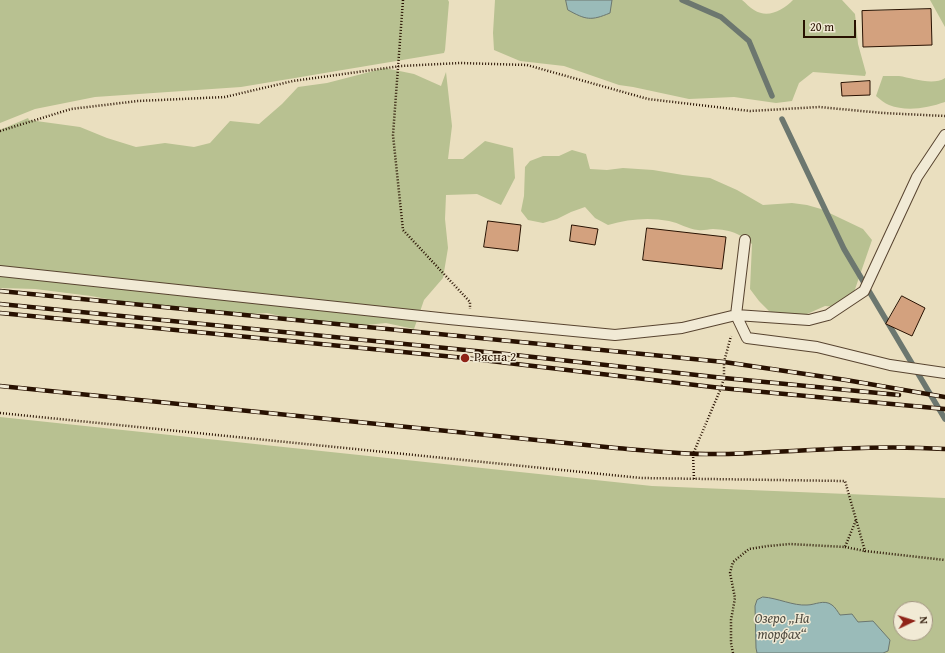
<!DOCTYPE html>
<meta charset="utf-8">
<style>
body{margin:0}
#map{position:relative;width:945px;height:653px;overflow:hidden;background:#eadfbf;font-family:"Gentium Book Plus",serif}
canvas{display:block}
.north{position:absolute;left:893px;top:601px;width:40px;height:40px;box-sizing:border-box;background:#f1ead5;border:1px solid #a19380;border-radius:50%;rotate:86deg;font-size:11px;font-weight:700;line-height:16px;text-align:center;color:#281101}
.north::after{content:'';display:block;margin:auto;width:14px;height:18px;background:#8f2418;clip-path:polygon(50% 0,100% 100%,50% 72%,0 100%)}
.scale{position:absolute;left:803px;top:20px;width:53px;height:18px;box-sizing:border-box;border:2px solid #281101;border-top:0;padding-left:5px;font-size:12px;line-height:14px;white-space:nowrap;color:#281101;-webkit-text-stroke:3px #f1ead5;paint-order:stroke}
</style>
<div id="map">
<canvas width="945" height="653"></canvas>
<div class="north">N</div>
<div class="scale">20 m</div>
</div>
<script>
const context = document.querySelector('canvas').getContext('2d');
context.lineJoin = 'round';
function paint(path, color) {
  context.fillStyle = color;
  context.fill(path, 'evenodd');
}
function strokePath(path, color, width, dash) {
  context.strokeStyle = color;
  context.lineWidth = width;
  context.lineCap = dash ? 'butt' : 'round';
  context.setLineDash(dash || []);
  context.stroke(path);
}
function write(font, color, halo, rows, align = 'center') {
  context.font = font + ' "Gentium Book Plus",serif';
  context.lineWidth = 3;
  context.setLineDash([]);
  context.textBaseline = 'middle';
  context.strokeStyle = halo;
  context.fillStyle = color;
  for (const [text, x, y, turn = 0] of rows) {
    context.save();
    context.translate(x, y);
    context.rotate((+turn || 0) * Math.PI / 180);
    context.textAlign = isNaN(turn) ? turn : align;
    if (halo) context.strokeText(text, 0, 0);
    context.fillText(text, 0, 0);
    context.restore();
  }
}
paint(new Path2D(`
 M0,0H448L449,2L445,50L444,53L241,87L95,97L35,109L0,123Z
 M495,0H742C746,3 750,8 754,10C768,19 783,10 793,0H842L855,14L858,44L866,73L865,76L813,72L799,83L792,101L776,103L734,97L689,99L633,87L619,85L564,66L520,61L494,50L493,33Z
 M930,0H945V27Z
 M385,68L414,74L441,86L446,72L452,126L448,159H463L485,141L513,148L515,178L501,205L477,194L446,195L445,219L448,248L443,278L424,300L414,329L386,323L356,326L297,320L267,313L237,315L151,307L91,296L35,289L0,288V130L28,118L29,120L80,127L107,138L136,147L165,143L194,147L210,143L230,121L259,124L282,104L298,87L327,83Z
 M883,76C888,76 893,76 899,76C912,78 933,86 945,78V102C927,108 907,112 889,105C884,103 880,99 876,96Z
 M572,150L586,154L590,169L607,170L623,168L653,170L683,175L710,178L737,190L763,205L792,203L807,205L821,209L863,229L872,240L852,298L840,307L825,306L798,318L783,317L769,311L759,301L750,289L752,244C739,233 731,230 713,229C708,229 703,231 698,230C688,229 679,223 669,221C649,217 628,219 608,225L595,218L585,207L571,212L557,219L543,223L528,220L521,211L524,196L525,167L530,161L543,156H559Z
 M0,417L652,486L945,498V653H0ZM901,609H925V633H901Z`), '#b8c191');
const water = new Path2D(`
 M566,0H612L610,13C591,21 586,20 568,10Z
 M763,597C778,598 793,606 807,605C815,605 824,599 832,605C835,607 838,612 840,615L852,614L858,622L873,621L890,640L888,651L883,653H757L756,648L755,606L757,600Z`);
paint(water, '#9abbb9');
strokePath(water, '#6c776f', 1);
strokePath(new Path2D(`
 M682,0L721,17L749,41L772,96
 M782,119L844,249L945,419`), '#6c776f', 5.5);
const building = new Path2D(`
 M931,9L932,45L863,47L862,11Z
 M870,81V95L842,96L841,83Z
 M488,221L521,225L518,251L484,247Z
 M572,225L598,229L595,245L570,241Z
 M647,228L726,237L722,269L643,260Z
 M902,296L925,308L912,336L886,324Z`);
paint(building, '#d3a17e');
strokePath(building, '#281101', 1);
const service = new Path2D(`
 M745,240L736,315L809,320L828,315L864,291L917,177L945,135
 M0,271L449,319L615,335L682,328L736,315L747,338L817,347L890,365L945,373`);
strokePath(service, '#584430', 12);
strokePath(new Path2D(`
 M403,0L393,135L403,230L470,302V309
 M0,131L71,109L138,101L225,97L293,81L401,66L460,63L527,65L648,99L750,111L819,107L883,113L945,116
 M0,413L641,478L845,481L865,551L945,560
 M694,479L693,454L721,388L724,378V362L731,336
 M845,547L865,551
 M733,653L731,643V620L735,598L730,573L733,562L749,549L768,546L790,544L845,547L856,520`), '#281101', 2.5, [1, 2]);
strokePath(service, '#f1ead5', 10);
const rail = new Path2D(`
 M0,291L724,362L846,380L945,397
 M0,304L506,354L724,378L899,395
 M0,313L465,358L721,388L945,409
 M0,386L616,448C651,451 687,455 722,454C797,452 871,444 945,449`);
strokePath(rail, '#281101', 4.5);
strokePath(rail, '#f1ead5', 3, [9]);
for (const [x, y, r, color] of [
 [465,358,5,"#8f2418"]
]) {
  const dot = new Path2D();
  dot.arc(x, y, r, 0, 2 * Math.PI);
  context.fillStyle = color;
  context.fill(dot);
  strokePath(dot, '#f1ead5', 1.5);
}
write('13px', '#281101', '#f1ead5', [
 ["Рясна 2",474,358]
], 'left');
write('italic 14px', '#504c41', '#f1ead5', [
 ["Озеро „На",782,619],
 ["торфах“",782,635]
]);
</script>
